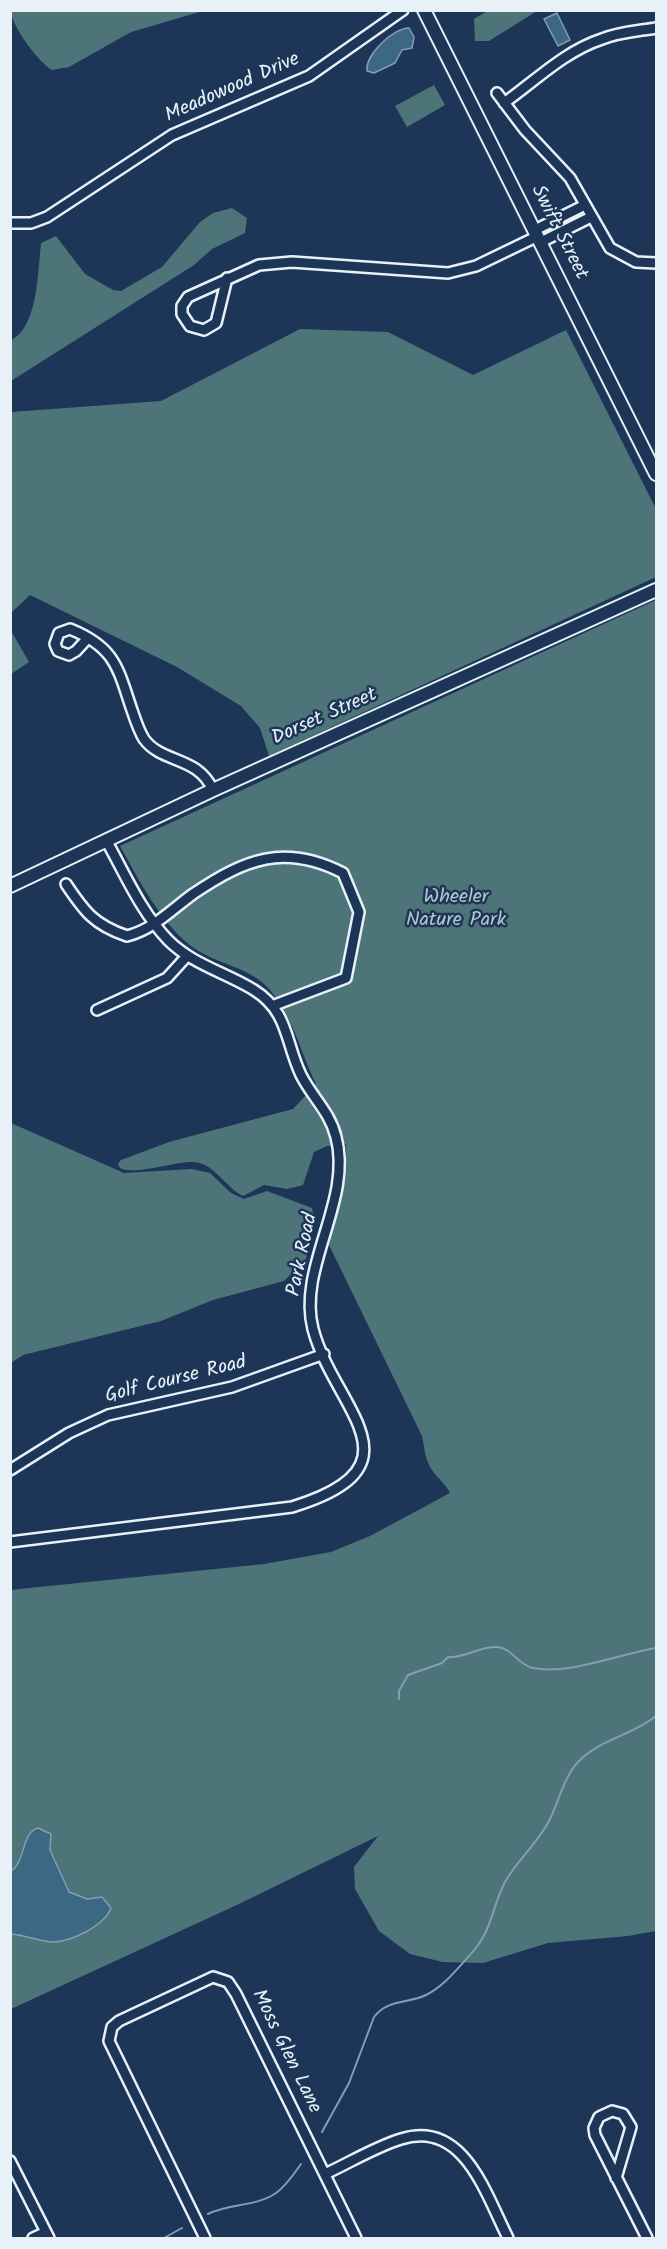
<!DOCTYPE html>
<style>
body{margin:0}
#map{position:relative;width:667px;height:2249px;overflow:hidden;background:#1d3557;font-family:Kalam,sans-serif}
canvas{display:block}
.frame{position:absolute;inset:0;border:12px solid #e8f1f8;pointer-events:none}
</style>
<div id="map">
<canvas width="667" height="2249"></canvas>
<div class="frame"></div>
</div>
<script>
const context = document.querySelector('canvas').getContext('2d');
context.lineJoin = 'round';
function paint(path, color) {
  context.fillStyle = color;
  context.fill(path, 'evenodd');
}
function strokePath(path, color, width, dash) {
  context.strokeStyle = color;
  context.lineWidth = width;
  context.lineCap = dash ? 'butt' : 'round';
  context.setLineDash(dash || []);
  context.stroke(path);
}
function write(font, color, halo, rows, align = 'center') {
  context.font = font + ' Kalam,sans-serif';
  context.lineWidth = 5;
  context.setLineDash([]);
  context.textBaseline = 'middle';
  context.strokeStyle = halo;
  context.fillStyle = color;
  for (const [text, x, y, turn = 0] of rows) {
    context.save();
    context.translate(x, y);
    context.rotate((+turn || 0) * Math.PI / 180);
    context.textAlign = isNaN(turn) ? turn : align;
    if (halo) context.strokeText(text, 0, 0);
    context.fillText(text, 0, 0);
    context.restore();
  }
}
paint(new Path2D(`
 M11,10H203V11L131,32L69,67L52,70C39,63 10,24 11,10Z
 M489,10H537V11L489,41H475L474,19Z
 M434,85L445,105L407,127L395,106Z
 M232,208L247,218L245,233L212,249L194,265L11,381V340C38,328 38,270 41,243L56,236L85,274L113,290L121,291L162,267L200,222L213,213Z
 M300,329L388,332L473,375L566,330L656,509V577L269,756L260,728L241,706L177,667L30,595L11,613V412L161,401Z
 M656,600V1931L628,1936L548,1943L483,1963L443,1962L410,1954L379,1931L355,1889L354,1867L378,1836L239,1904L11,2009L10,1590L264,1564L331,1552L370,1536L450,1493C445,1483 438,1479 432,1470C424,1458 425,1448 422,1436L329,1245L346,1174V1144L327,1146L314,1152L303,1185L287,1189L264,1185L243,1196C226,1188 214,1163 194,1162C176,1161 132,1176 120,1168L118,1164L121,1160L169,1142L293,1109L316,1084C301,1053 293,1017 270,990C250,966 216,965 191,946C160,922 139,880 120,846Z
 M10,629L29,662L11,674H10Z
 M11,1123L124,1173L192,1169L210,1173L231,1193L244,1199L267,1191L312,1208L314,1218L306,1259L284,1281L213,1300L161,1321L23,1355L11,1363Z`), '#4d7579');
const water = new Path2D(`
 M557,13L570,40L558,46L544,19Z
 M409,28L414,37L412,48L402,50L395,63L374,73L367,71C365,55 393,28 409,28Z
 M38,1828L51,1834L50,1850L69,1892L87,1899L102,1897L111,1908C104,1926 71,1942 52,1942C38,1941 25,1935 11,1934V1871C26,1861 21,1833 38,1828Z`);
paint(water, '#3d6883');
strokePath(water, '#819fb2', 1.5);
strokePath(new Path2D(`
 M399,1699V1691L408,1675L442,1663L448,1657C463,1659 480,1646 497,1647C512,1648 518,1665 533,1668C570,1675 619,1654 656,1648
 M322,2132L349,2083L374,2017C388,1999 407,2004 426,1995C444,1986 457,1969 470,1955C493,1930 491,1909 505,1882C518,1859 539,1842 550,1819C559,1801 564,1777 578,1762C600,1739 633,1735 656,1716
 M208,2214C229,2203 256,2207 276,2193C286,2186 294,2174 301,2164
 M164,2238L182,2228`), '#819fb2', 2);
const street = new Path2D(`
 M497,93L525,130L570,178L610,248L636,262L656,263
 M504,103C535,81 565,51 602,39C619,32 638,31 656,28
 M10,223H31L47,217L172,135L309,76L403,10
 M535,230L585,205
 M541,242L591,217
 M227,278L216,323L204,330L190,326L182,314V306L188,297L259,265L292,262L448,273L476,266L538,236
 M87,639L76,651L69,655L58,651L55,644L59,633L70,629C117,648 118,670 133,713C136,722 139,731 144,739C162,764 197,755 213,790
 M66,884C84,911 94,925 127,936C154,929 171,910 193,894C245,859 284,843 343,873L359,912L346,978L272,1006
 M97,1010L167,978L187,956
 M10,1470L69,1433L108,1415L232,1387L324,1354
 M10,1542L292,1507C427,1466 334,1409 313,1329C297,1267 353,1201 336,1137C330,1112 312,1097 301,1075C285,1042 289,1012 254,990C225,972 193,965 168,940C141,912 125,874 106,840
 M10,2161L49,2238
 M325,2174C349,2163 375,2147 401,2139C464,2119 486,2195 508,2238
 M616,2178L631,2127L623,2114L612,2111L599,2117L594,2128L595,2135L647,2238
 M33,2238L46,2232
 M205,2238L109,2041L112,2027L119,2021L213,1977L228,1982L236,1994L356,2238`);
const secondary = new Path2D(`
 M424,10L656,474
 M10,886L213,790L656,590`);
strokePath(street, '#e8f1f8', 14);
strokePath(secondary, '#e8f1f8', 16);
strokePath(street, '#1d3557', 9);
strokePath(secondary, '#1d3557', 12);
write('20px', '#e8f1f8', '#1d3557', [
 ["Meadowood Drive",233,89,-24],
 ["Swift Street",558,233,63],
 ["Dorset Street",325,718,-24],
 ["Park Road",304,1255,-78],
 ["Golf Course Road",176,1381,-14],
 ["Moss Glen Lane",285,2052,64]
]);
write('20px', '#b2c6cc', '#1d3557', [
 ["Wheeler",456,899],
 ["Nature Park",456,922]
]);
</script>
